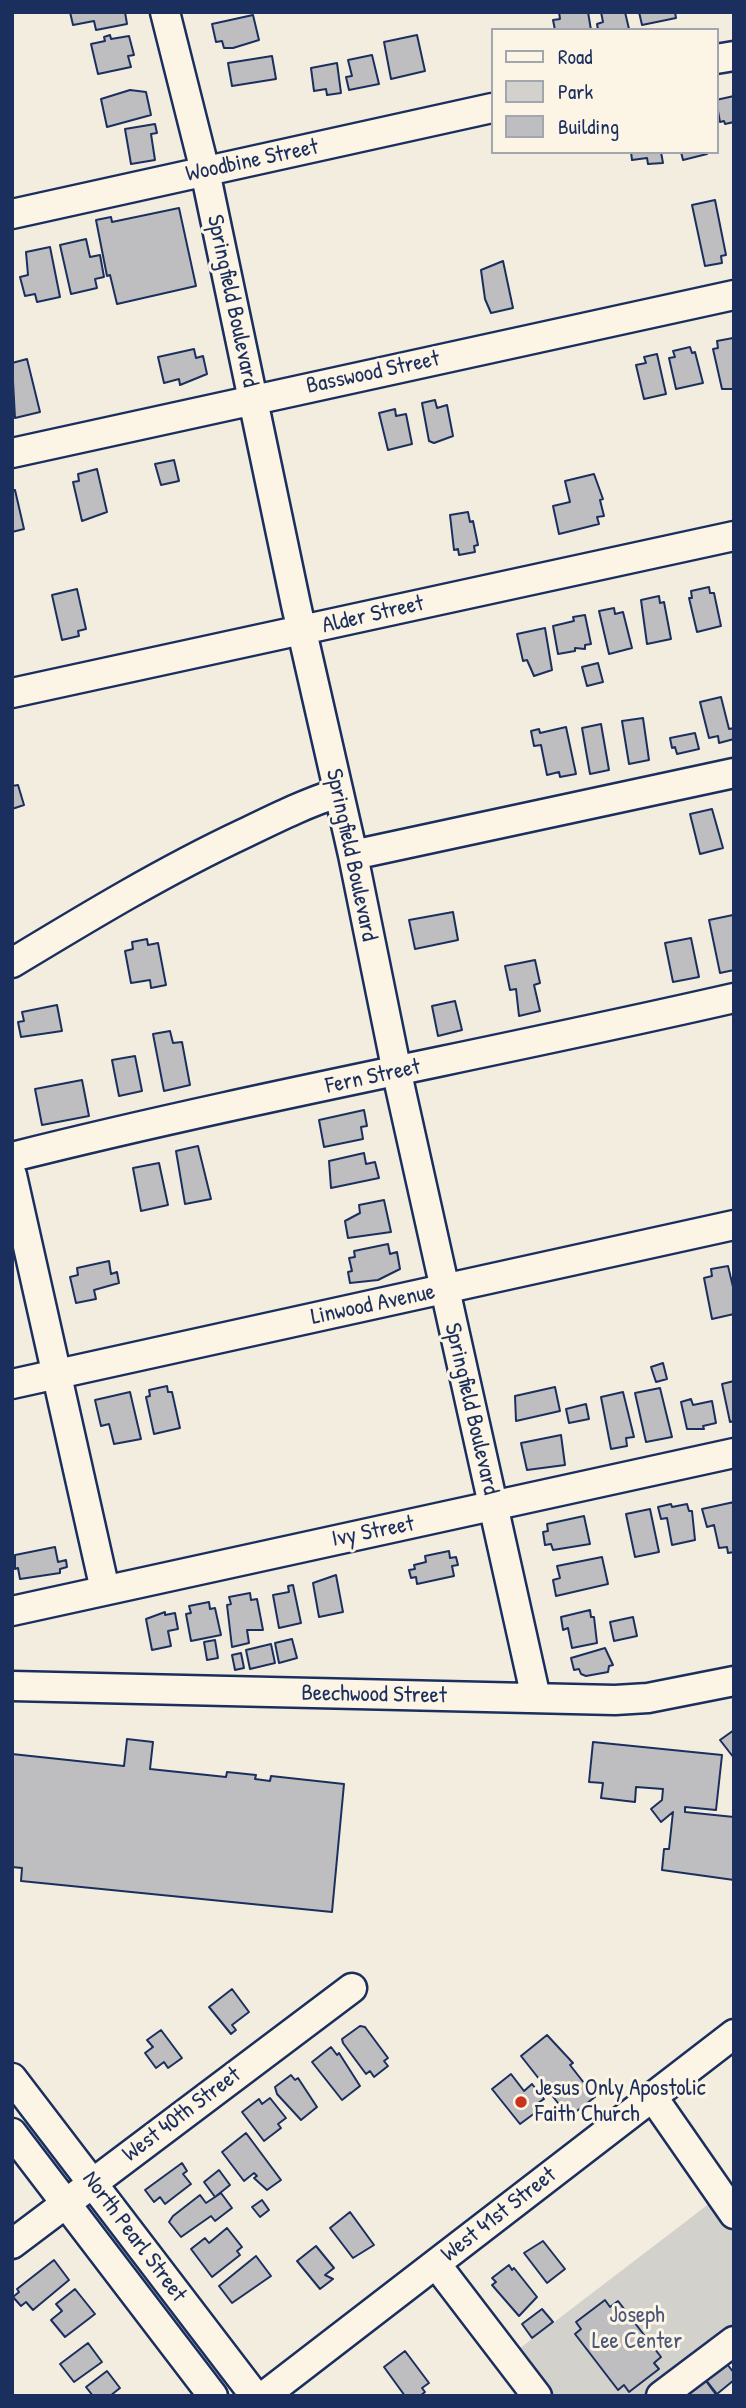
<!DOCTYPE html>
<style>
body{margin:0}
#map{position:relative;width:746px;height:2408px;overflow:hidden;background:#f3ede0;font-family:"Patrick Hand",sans-serif}
canvas{display:block}
.frame{position:absolute;inset:0;border:14px solid #1b2f5e;pointer-events:none}
.legend{position:absolute;left:491px;top:28px;width:228px;height:126px;box-sizing:border-box;background:#fcf5e5;border:2px solid #a2a6af;margin:0;padding:9px 12px;list-style:none;font-size:21px;color:#1b2f5e}
.legend li{display:flex;align-items:center;gap:14px;height:35px}
.legend b{width:35px;border:2px solid #a2a6af}
</style>
<div id="map">
<canvas width="746" height="2408"></canvas>
<div class="frame"></div>
<ul class="legend">
<li><b style="height:9px;background:#fcf5e5"></b>Road</li>
<li><b style="height:19px;background:#d3d1cc"></b>Park</li>
<li><b style="height:19px;background:#bebec0"></b>Building</li>
</ul>
</div>
<script>
const context = document.querySelector('canvas').getContext('2d');
context.lineJoin = 'round';
function paint(path, color) {
  context.fillStyle = color;
  context.fill(path, 'evenodd');
}
function strokePath(path, color, width, dash) {
  context.strokeStyle = color;
  context.lineWidth = width;
  context.lineCap = dash ? 'butt' : 'round';
  context.setLineDash(dash || []);
  context.stroke(path);
}
function write(font, color, halo, rows, align = 'center') {
  context.font = font + ' "Patrick Hand",sans-serif';
  context.lineWidth = 6;
  context.setLineDash([]);
  context.textBaseline = 'middle';
  context.strokeStyle = halo;
  context.fillStyle = color;
  for (const [text, x, y, turn = 0] of rows) {
    context.save();
    context.translate(x, y);
    context.rotate((+turn || 0) * Math.PI / 180);
    context.textAlign = isNaN(turn) ? turn : align;
    if (halo) context.strokeText(text, 0, 0);
    context.fillText(text, 0, 0);
    context.restore();
  }
}
paint(new Path2D(`
 M714,2200L734,2228V2327L643,2396H550L515,2352Z`), '#d3d1cc');
const building = new Path2D(`
 M70,12H125L127,24L96,30L94,21L73,25Z
 M559,12H588L591,30H555L553,20L560,19Z
 M601,12H625L629,29L598,30L597,24L603,22Z
 M639,12H675L676,18L642,25Z
 M253,15L259,40L233,48H224L222,41L216,42L212,24Z
 M110,35L111,39L129,36L134,55L128,56L131,67L98,74L91,44L105,41L104,37Z
 M417,35L425,71L391,79L384,42Z
 M372,55L379,84L349,90L346,77L352,76L348,60Z
 M272,56L276,79L232,86L228,63Z
 M337,63L341,93L327,95L326,89L314,91L311,68Z
 M130,90L146,92L151,115L107,127L101,99Z
 M734,96V122L725,124L724,121L720,122L716,100Z
 M155,124L157,133L151,134L155,160L131,164L125,129Z
 M631,152H661L663,163L648,164L647,158L632,160Z
 M681,152H707V154L683,160Z
 M715,200L726,255L721,256L722,263L705,266L692,205Z
 M179,208L196,286L117,304L110,275L107,276L96,220L111,217L112,222Z
 M86,239L90,257L100,255L104,277L95,279L97,288L71,294L60,245Z
 M50,247L60,297L37,302L35,294L25,296L20,277L28,275L26,252Z
 M503,261L513,308L491,313L485,299L481,270Z
 M733,338L734,389H722L713,349L718,348L717,341Z
 M690,347L692,353L695,352L703,383L676,389L669,358L675,357L673,351Z
 M194,349L196,358L203,356L207,374L180,385L179,379L164,383L158,357Z
 M657,354L666,394L644,399L636,365L646,363L644,357Z
 M27,359L40,412L15,418L12,363Z
 M435,400L437,408L447,405L453,436L434,443L429,441L422,403Z
 M395,409L396,416L406,414L412,444L388,450L379,413Z
 M174,460L179,481L161,485L155,464Z
 M97,469L107,512L82,521L73,482L79,481L78,474Z
 M594,474L603,499L600,500L604,516L597,517L599,524L559,534L553,506L570,502L565,481Z
 M12,490H15L24,529L12,532Z
 M468,512L470,522L473,521L478,545L474,546L475,552L459,555L458,549L454,550L450,515Z
 M709,587L710,593H714L721,626L697,632L689,598H692L691,591Z
 M77,589L86,629L78,631L79,636L62,640L52,595Z
 M659,596L660,603L664,602L671,639L647,644L641,600Z
 M614,608L615,614L623,612L632,648L609,654L599,611Z
 M585,615L591,644L585,645V649L575,648V651L558,654L553,626L574,621L573,617Z
 M545,628L552,670L534,676L527,660L523,661L517,634Z
 M598,663L603,682L587,686L582,667Z
 M721,697L729,729L734,728V739L719,743L718,736L709,738L700,702Z
 M643,718L649,760L629,764L622,721Z
 M601,724L609,770L590,774L582,728Z
 M566,727L576,774L560,777L559,772L547,775L541,745L534,746L531,731L539,729L540,733Z
 M695,733L699,749L677,754L675,747L672,748L670,738Z
 M18,785L24,805L12,809V786Z
 M712,809L723,848L700,854L690,814Z
 M453,912L458,940L415,949L409,920Z
 M733,915L734,970L720,973L709,920Z
 M691,938L699,977L673,982L665,943Z
 M147,939L148,945L158,943L166,985L151,988L150,980L131,983L125,951L133,949L132,942Z
 M535,960L540,983L534,985L540,1011L519,1016L516,989L510,990L505,966Z
 M455,1001L462,1030L438,1036L432,1006Z
 M57,1005L62,1031L21,1037L18,1022L24,1021L22,1012Z
 M170,1031L173,1043L182,1042L190,1085L164,1091L153,1034Z
 M135,1056L142,1091L119,1096L112,1060Z
 M82,1080L89,1116L42,1125L35,1089Z
 M364,1110L367,1126L361,1127L363,1139L324,1147L319,1120Z
 M198,1146L211,1199L185,1204L176,1151Z
 M364,1153L366,1164L375,1162L379,1178L331,1188L329,1161Z
 M159,1163L168,1205L141,1211L133,1168Z
 M384,1200L391,1232L348,1238L345,1221L360,1213L359,1205Z
 M388,1244L390,1254L397,1252L400,1269L378,1280L350,1283L348,1272L352,1271L349,1258L355,1257L354,1251Z
 M109,1261L111,1274L117,1272L119,1283L94,1290L96,1299L76,1303L70,1277L78,1275L77,1268Z
 M728,1266L734,1291V1314L712,1319L704,1278L712,1276L711,1269Z
 M663,1363L667,1379L656,1382L651,1367Z
 M734,1381V1421L730,1422L722,1384Z
 M167,1386L168,1392H172L180,1428L154,1434L146,1397L150,1396L149,1390Z
 M555,1387L560,1411L516,1421L515,1396Z
 M660,1388L672,1437L646,1442L635,1393Z
 M130,1392L141,1439L114,1444L109,1424L101,1426L95,1400Z
 M623,1392L634,1437L626,1438L627,1446L611,1449L601,1397Z
 M691,1399L693,1405L712,1401L716,1423L703,1426L704,1429H687L681,1402Z
 M586,1404L589,1419L569,1423L566,1409Z
 M561,1435L565,1465L527,1470L521,1443Z
 M734,1502V1552L728,1553L727,1547L719,1548L714,1525L707,1527L702,1509Z
 M671,1504L672,1507L687,1504L689,1511H692L695,1540L672,1545L667,1518L661,1519L658,1507Z
 M650,1509L659,1552L635,1557L626,1514Z
 M584,1516L590,1544L553,1550L551,1544L545,1545L543,1532L548,1531L547,1524Z
 M55,1547L58,1562L66,1560L67,1567L60,1569V1573L20,1579L18,1568L15,1569V1555Z
 M449,1551L450,1558L456,1557L458,1565L452,1566L454,1576L417,1584L416,1577L411,1578L409,1570L415,1569L414,1565L426,1562L425,1556Z
 M602,1557L608,1584L556,1596L553,1580L560,1578L557,1566Z
 M336,1575L343,1612L319,1617L313,1583Z
 M293,1585L301,1623L279,1628L273,1595L289,1592L288,1586Z
 M250,1593L251,1600L257,1599L263,1630H247L249,1643L232,1647L227,1605L231,1604L229,1597Z
 M209,1602L210,1609L215,1608L221,1635L191,1641L186,1614L191,1613L189,1606Z
 M590,1610L591,1617H594L597,1643L572,1648L568,1628L563,1630L561,1617Z
 M165,1612V1615L175,1613L178,1629L168,1631L171,1646L152,1650L146,1619Z
 M633,1617L637,1636L614,1641L610,1622Z
 M292,1639L297,1658L279,1663L275,1643Z
 M215,1640L218,1658L207,1660L204,1642Z
 M271,1644L275,1663L250,1669L246,1650Z
 M605,1648L613,1665L609,1666L608,1672L586,1676L581,1674L579,1669L574,1670L571,1658Z
 M241,1653L244,1668L235,1670L232,1655Z
 M734,1730V1758L720,1740Z
 M127,1739L153,1742L150,1769L226,1777L227,1772L256,1775L255,1779L270,1781L271,1776L344,1784L332,1912L21,1881L22,1868L12,1867V1754L124,1766Z
 M593,1742L722,1755L716,1810L685,1807V1812L734,1817V1880L662,1870L664,1849H669L673,1812L661,1822L651,1809L662,1800L663,1789L636,1787L635,1802L601,1798L603,1783L589,1782Z
 M232,1989L249,2012L232,2025L236,2030L231,2034L209,2007Z
 M360,2026L365,2027L388,2058L384,2061L388,2066L374,2077L370,2071L366,2074L343,2043L342,2039Z
 M161,2030L182,2058L168,2068L164,2062L156,2068L145,2053L153,2047L147,2040Z
 M547,2035L573,2063L570,2065L595,2097L569,2117L521,2056Z
 M331,2047L337,2055L339,2053L360,2086L342,2100L312,2062Z
 M511,2074L524,2091L532,2084L544,2099L535,2105L539,2110L520,2124L492,2089Z
 M291,2075L295,2080L298,2078L317,2107L301,2120L277,2094L275,2087Z
 M270,2098L286,2118L278,2124L281,2128L264,2141L242,2112L259,2099L262,2104Z
 M246,2133L281,2180L267,2190L254,2178L257,2176L254,2173L244,2181L222,2152Z
 M182,2163L187,2171L183,2174L191,2184L165,2204L160,2197L154,2202L145,2190Z
 M219,2170L230,2185L215,2197L204,2182Z
 M221,2193L232,2208L215,2221L211,2216L181,2237L169,2222L173,2216L200,2195L206,2203Z
 M262,2200L269,2210L260,2217L252,2207Z
 M350,2212L374,2245L353,2258L330,2228Z
 M227,2228L242,2247L237,2251L240,2255L212,2277L191,2249L205,2238L209,2243Z
 M543,2241L565,2269L547,2283L524,2253Z
 M316,2246L334,2268L325,2275L333,2279L320,2289L297,2261Z
 M256,2256L271,2276L232,2303L219,2286Z
 M54,2260L69,2280L33,2310L26,2302L21,2306L13,2297L19,2292L17,2289Z
 M509,2265L512,2270L514,2268L537,2297L519,2316L492,2285L496,2282L492,2278Z
 M75,2289L95,2314L65,2337L51,2320L62,2311L56,2304Z
 M605,2300L610,2307L618,2301L661,2357L654,2363L659,2369L629,2392L624,2385L618,2390L575,2334L581,2329L576,2322Z
 M542,2309L553,2322L532,2338L522,2324Z
 M88,2343L102,2362L74,2382L60,2364Z
 M405,2351L429,2383L422,2388L425,2392L420,2396H405L384,2367Z
 M727,2364L734,2373V2380L717,2394L706,2380Z
 M107,2371L120,2388L110,2396H93L86,2387Z
 M706,2381L717,2396H686Z`);
paint(building, '#bebec0');
strokePath(building, '#1b2f5e', 2);
const minor = new Path2D(`
 M165,12L205,171L296,605L353,855L400,1087L536,1698
 M716,59L734,56
 M12,214L492,108
 M12,453L734,295
 M12,693L734,536
 M353,855L734,773
 M12,963C88,917 164,871 245,833C276,818 306,803 338,793
 M12,1157C251,1097 494,1053 734,998
 M12,1175L105,1590
 M12,1384L734,1225
 M12,1611L734,1453
 M12,1686L615,1700L648,1698L734,1681
 M12,2078L255,2396
 M652,2096L734,2214
 M12,2133L213,2396
 M12,2244L352,1988
 M436,2264L537,2396
 M264,2396L734,2034
 M661,2396L734,2341`);
strokePath(minor, '#1b2f5e', 33);
strokePath(minor, '#fcf5e5', 28);
for (const [x, y, r, color] of [
 [521,2102,7,"#c8321e"]
]) {
  const dot = new Path2D();
  dot.arc(x, y, r, 0, 2 * Math.PI);
  context.fillStyle = color;
  context.fill(dot);
  strokePath(dot, '#fcf5e5', 2.5);
}
write('23px', '#1b2f5e', '#fcf5e5', [
 ["Woodbine Street",252,161,-12],
 ["Springfield Boulevard",232,301,78],
 ["Basswood Street",373,373,-12],
 ["Alder Street",373,615,-13],
 ["Springfield Boulevard",351,855,78],
 ["Fern Street",373,1077,-12],
 ["Linwood Avenue",373,1305,-12],
 ["Springfield Boulevard",471,1409,77],
 ["Ivy Street",373,1532,-11],
 ["Beechwood Street",374,1695,1],
 ["West 40th Street",182,2115,-37],
 ["West 41st Street",499,2215,-38],
 ["North Pearl Street",134,2237,53]
]);
write('23px', '#1b2f5e', '#fcf5e5', [
 ["Jesus Only Apostolic",535,2089],
 ["Faith Church",535,2115]
], 'left');
write('23px', '#49587a', '#fcf5e5', [
 ["Joseph",637,2316],
 ["Lee Center",637,2342]
]);
</script>
